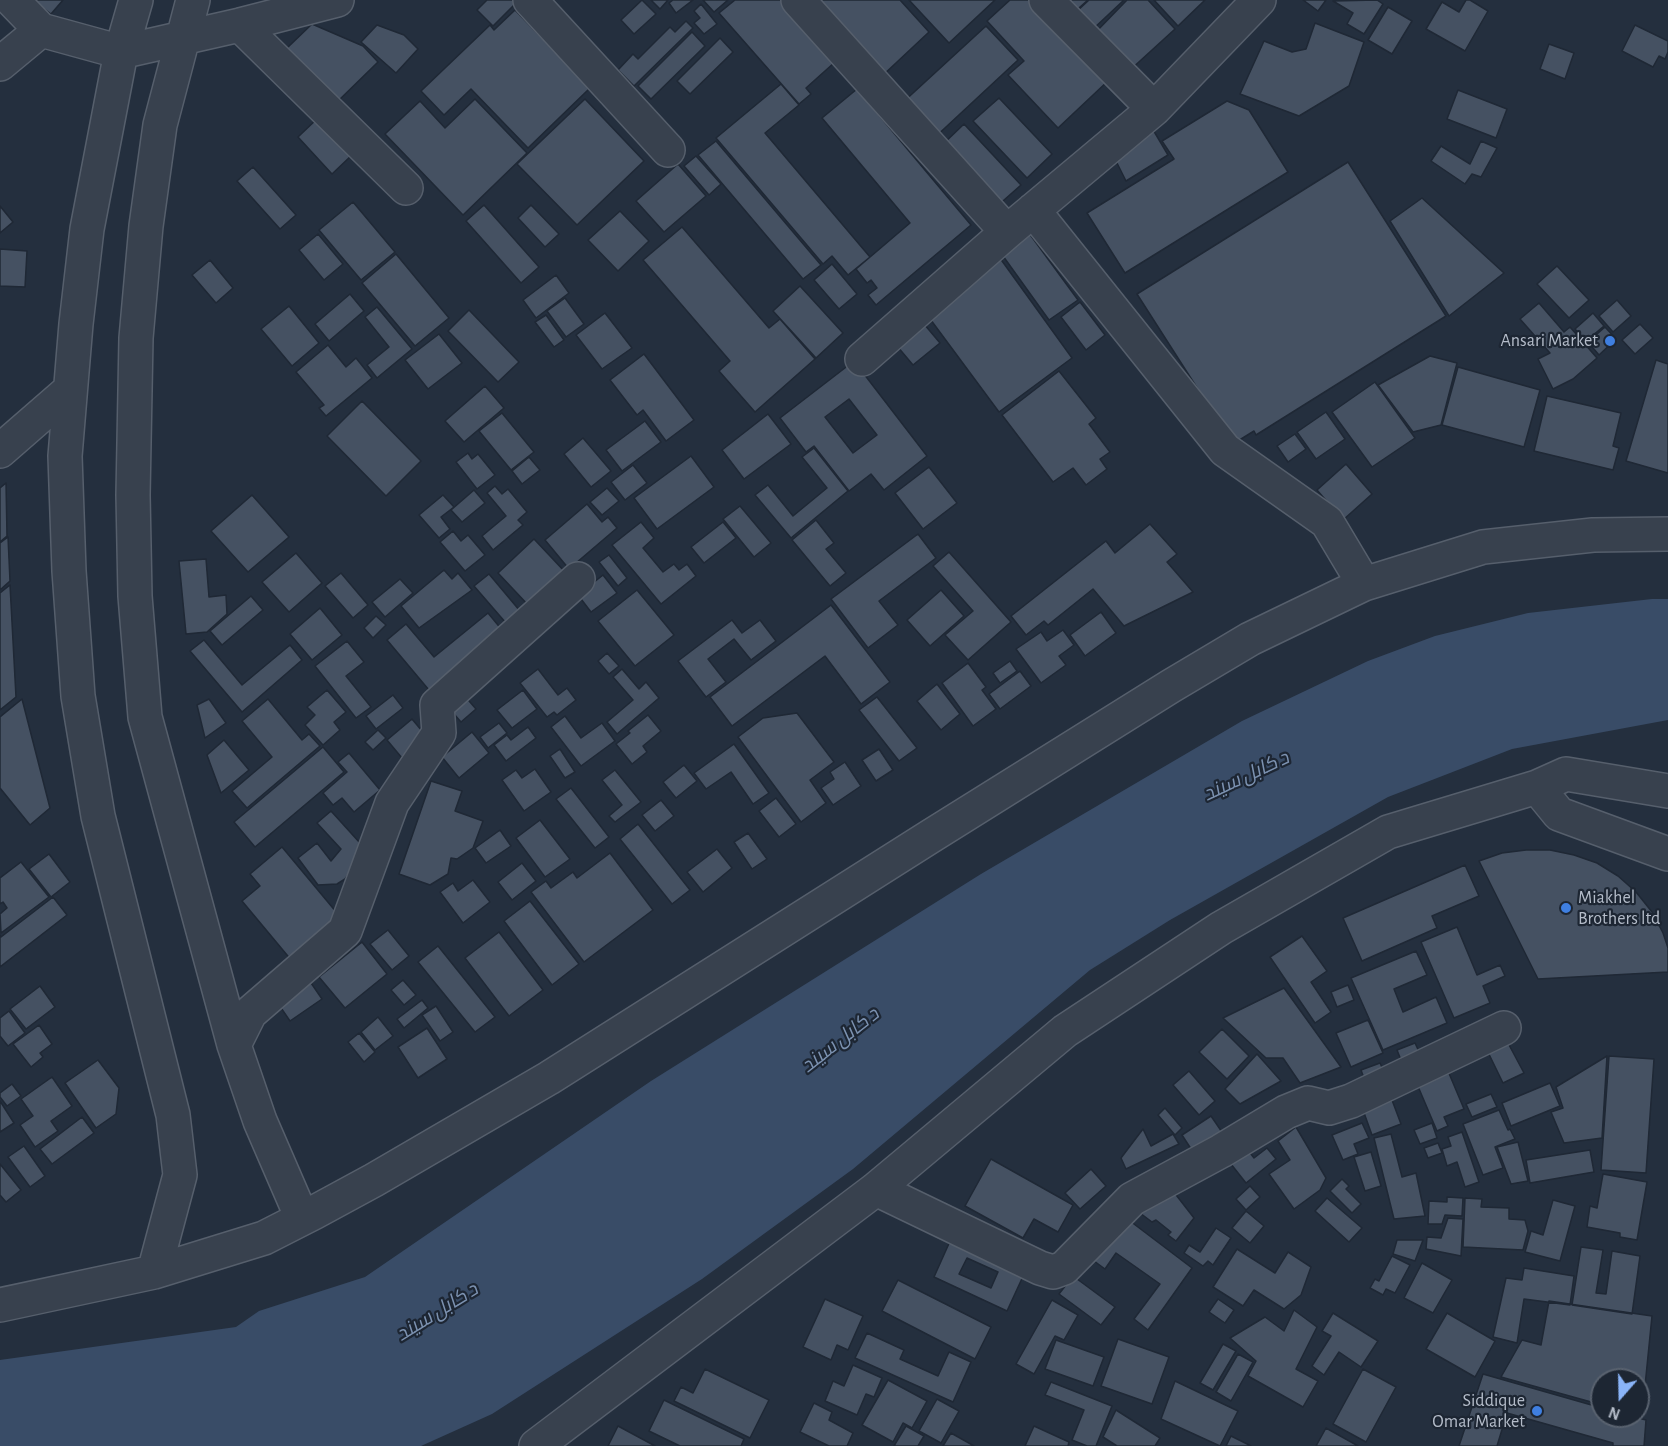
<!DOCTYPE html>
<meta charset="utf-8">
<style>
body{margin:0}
#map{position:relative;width:1668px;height:1446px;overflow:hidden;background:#242f3e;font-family:"Alegreya Sans",sans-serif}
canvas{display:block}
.north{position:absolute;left:1590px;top:1368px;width:60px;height:60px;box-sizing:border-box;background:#1d2633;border:2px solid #59626f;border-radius:50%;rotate:200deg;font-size:16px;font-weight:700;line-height:24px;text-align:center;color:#b4bcc9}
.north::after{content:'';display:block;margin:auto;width:21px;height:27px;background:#8ab4f8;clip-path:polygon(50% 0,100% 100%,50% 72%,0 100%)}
</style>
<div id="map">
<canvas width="1668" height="1446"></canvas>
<div class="north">N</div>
</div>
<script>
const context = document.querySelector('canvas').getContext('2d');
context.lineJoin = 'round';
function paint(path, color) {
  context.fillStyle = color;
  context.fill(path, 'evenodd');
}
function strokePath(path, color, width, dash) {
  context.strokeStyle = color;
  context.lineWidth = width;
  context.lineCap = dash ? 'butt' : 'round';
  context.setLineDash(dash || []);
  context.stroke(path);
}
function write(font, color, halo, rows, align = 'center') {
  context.font = font + ' "Alegreya Sans",Cairo,sans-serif';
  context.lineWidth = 4.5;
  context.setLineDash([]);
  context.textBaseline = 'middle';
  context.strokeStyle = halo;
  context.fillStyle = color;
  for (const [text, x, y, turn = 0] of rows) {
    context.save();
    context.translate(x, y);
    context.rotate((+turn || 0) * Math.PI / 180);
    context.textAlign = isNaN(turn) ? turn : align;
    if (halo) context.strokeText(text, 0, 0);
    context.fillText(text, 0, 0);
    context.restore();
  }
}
paint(new Path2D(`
 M1652,599H1668V720L1512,749L1388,797L1170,920L1090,970L853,1169L702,1279L492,1414L421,1446H0V1360L236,1327L259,1311L365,1277L651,1081L981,874L1242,721L1368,661L1435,636L1528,613Z`), '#394c67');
const building = new Path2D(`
 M32,0H63L51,14Z
 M487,0H515L517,2L493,26L477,10Z
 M642,0L656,14L634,34L621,20Z
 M651,0H668L660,9Z
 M673,0H693L676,13L669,3Z
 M703,0H728L714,12Z
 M735,0H781L835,62L806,88L811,94L799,104L719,13Z
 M817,0H900L929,32L881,77Z
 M909,0H995L949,43Z
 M1010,0H1036L1110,79L1058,128L1008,75L1024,61L987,21Z
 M1057,0H1088L1071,15Z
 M1089,0H1124L1092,30L1075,13Z
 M1127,0H1148L1175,29L1129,71L1093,35Z
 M1154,0H1205L1178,26Z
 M1303,0H1326L1318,11Z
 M1377,0L1383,4L1364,34L1347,24L1353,13L1333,1Z
 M1466,0H1470L1488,11L1465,51L1426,29L1442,2L1459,12Z
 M701,4L717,24L704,34L694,23L700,18L694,11Z
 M1388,7L1412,21L1392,54L1368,40Z
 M515,10L590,88L528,148L471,89L444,115L421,91L490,25L494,30Z
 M686,21L693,28L634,86L618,70L633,54L638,59L670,27L675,32Z
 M1315,23L1364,42L1349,86L1299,116L1240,94L1264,41L1292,52L1306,49Z
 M312,24L363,46L378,62L336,103L285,50Z
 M377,25L404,35L418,49L396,73L361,42Z
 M1635,25L1668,41V52L1665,59L1659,56L1653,67L1622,51Z
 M986,26L1018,60L932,140L900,105Z
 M692,32L705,46L651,99L638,86Z
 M720,38L733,52L690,94L677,81Z
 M1549,44L1574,53L1565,79L1540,69Z
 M781,84L799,105L765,133L870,257L848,275L832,256L823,264L716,138Z
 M857,89L971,225L876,305L868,295L877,288L871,280L867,283L856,269L910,223L822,118Z
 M1458,90L1507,109L1496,138L1447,119Z
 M999,98L1052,154L1027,178L973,121Z
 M475,99L527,153L463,215L385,134L420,101L445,128Z
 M585,99L644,161L577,225L517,164Z
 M1227,101L1249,110L1288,172L1125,273L1087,213L1174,159L1162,141Z
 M319,117L353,154L332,174L298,137Z
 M964,124L1021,185L995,208L939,148Z
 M1152,128L1168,155L1126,181L1113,155Z
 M716,141L821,265L803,279L698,155Z
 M1481,141L1497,148L1481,177L1472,174L1465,184L1431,161L1441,146L1470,164Z
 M696,156L721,184L709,195L684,166Z
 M1348,162L1446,316L1256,435L1254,431L1233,444L1137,294Z
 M678,164L706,196L664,232L636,201Z
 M253,167L296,215L280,229L237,181Z
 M1422,198L1504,273L1449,316L1390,221Z
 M353,202L395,252L361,280L319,230Z
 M484,205L539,267L521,283L466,221Z
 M531,205L559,234L545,247L518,218Z
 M0,206L13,222L0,233Z
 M620,211L649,241L618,271L588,240Z
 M682,227L769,328L780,319L815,359L755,412L719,371L730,361L643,260Z
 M1026,229L1078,300L1049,320L998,249Z
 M318,234L343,264L324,280L299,250Z
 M0,249L27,251L25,287L0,286Z
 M396,254L449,318L415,346L362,283Z
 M997,254L1072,358L999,412L922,308Z
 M210,260L233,288L216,303L192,275Z
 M832,264L857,294L839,309L814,280Z
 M1557,266L1589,300L1569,318L1537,284Z
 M556,275L569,293L536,318L523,300Z
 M800,286L843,333L816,358L773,311Z
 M350,294L364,311L329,341L315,324Z
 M565,298L584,324L566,337L547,311Z
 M1617,300L1631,316L1613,332L1599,316Z
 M1080,302L1105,335L1086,350L1061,317Z
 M1539,303L1564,332L1570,327L1597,358L1573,379L1553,389L1538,359L1550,353L1520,319Z
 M289,306L319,343L292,366L261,329Z
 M377,307L412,349L377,378L367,365L389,347L365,317Z
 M469,310L519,362L498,382L448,331Z
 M605,313L632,348L602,369L576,335Z
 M1593,313L1604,326L1586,341L1575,329Z
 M546,315L564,340L554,347L535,322Z
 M924,324L940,343L913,365L897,346Z
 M1640,324L1653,338L1635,354L1622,340Z
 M1605,327L1616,339L1599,355L1588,342Z
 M439,334L462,363L428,389L405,360Z
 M328,345L346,367L356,358L372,378L326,416L319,408L324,405L296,372Z
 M644,354L694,420L666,441L643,410L637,415L610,380Z
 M1430,356L1457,363L1441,425L1413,432L1378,385Z
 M1656,360L1668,364V473L1626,461Z
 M854,361L927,456L884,490L871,474L849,491L814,446L806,452L780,418ZM849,399L877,435L853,453L825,417Z
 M1458,367L1540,390L1524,447L1442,425Z
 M1059,371L1096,418L1089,424L1110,452L1100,459L1107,469L1086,485L1073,468L1053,482L1002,415Z
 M1375,382L1415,438L1372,467L1332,412Z
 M485,386L504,408L464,442L445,421Z
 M1547,396L1621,413L1613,446L1619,448L1613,470L1534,451Z
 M362,401L421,461L386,496L327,436Z
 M1326,412L1345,439L1316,459L1297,432Z
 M502,413L534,452L511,470L479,431Z
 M768,414L791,444L744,479L722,450Z
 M645,421L661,442L622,471L606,450Z
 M1295,434L1306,449L1288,462L1277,446Z
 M583,438L611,471L591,487L564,454Z
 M814,448L848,491L791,538L755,495L768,485L793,516L827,488L802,457Z
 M468,453L472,459L478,454L495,475L477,489L456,462Z
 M691,456L714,487L657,529L634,498Z
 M529,457L540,470L522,484L512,471Z
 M1346,464L1372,494L1343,520L1317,490Z
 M633,465L647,483L625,500L611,482Z
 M929,467L957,503L923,529L895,493Z
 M6,483L7,536L0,542V488Z
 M495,486L502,494L508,489L527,512L518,520L523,525L493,550L482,536L506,516L487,493Z
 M607,488L619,501L602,515L590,502Z
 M474,490L485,503L462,522L451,510Z
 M252,495L289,537L248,572L211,531Z
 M443,495L454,507L441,517L450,529L439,538L419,515Z
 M587,504L602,522L608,517L617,528L569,569L545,540Z
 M740,506L771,543L754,557L723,519Z
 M816,520L834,543L826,549L846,573L830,586L792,540Z
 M641,522L654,538L643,548L663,572L674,564L679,570L687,564L696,576L661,604L612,545Z
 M723,522L736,538L704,563L691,547Z
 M1150,524L1177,554L1167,562L1193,592L1124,626L1093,589L1048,625L1044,621L1026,635L1011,616L1106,541L1115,553Z
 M453,531L461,541L468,535L485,555L465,571L440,542Z
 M918,534L936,558L879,601L898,625L868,648L831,599Z
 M8,537L10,581L0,590V543Z
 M534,539L566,573L530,607L498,573Z
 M949,552L1011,622L968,660L945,635L973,611L933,566Z
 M296,553L322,583L289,612L262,582Z
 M609,555L627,578L618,586L599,562Z
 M206,559L209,597L226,595L227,614L207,632L186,634L179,561Z
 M444,570L452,579L458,573L472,590L419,628L401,606Z
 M341,573L368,605L353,618L325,586Z
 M489,574L520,611L506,623L474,586Z
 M603,575L617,593L591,612L578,595Z
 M400,579L413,593L385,617L372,602Z
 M10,585L16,697L0,710V593Z
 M637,590L674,635L635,666L598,621Z
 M941,590L964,616L930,646L907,620Z
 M251,596L263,610L222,645L210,631Z
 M831,605L890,682L861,704L825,656L732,726L710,697Z
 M320,608L342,635L312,660L290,634Z
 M1101,612L1116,633L1085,656L1070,635Z
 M488,613L507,636L434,696L387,640L406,624L434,657Z
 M376,616L386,625L373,638L364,628Z
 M732,620L742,633L760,620L776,641L751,660L734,639L708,659L726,682L706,697L678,661Z
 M1063,630L1074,645L1059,656L1066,665L1041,683L1016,649L1041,632L1047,641Z
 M204,640L242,685L290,645L302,660L242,712L190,651Z
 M347,641L364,662L346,676L371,707L356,718L315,666Z
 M607,653L619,666L609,674L598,661Z
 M1010,661L1017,671L1000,683L993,673Z
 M968,663L986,687L982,690L996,709L973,726L942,683Z
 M538,669L558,695L567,688L576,700L557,715L554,712L547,717L520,683Z
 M622,669L639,689L646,682L659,698L617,734L607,722L633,700L613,677Z
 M1020,671L1031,686L1000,709L989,694Z
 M937,684L960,714L941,730L917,701Z
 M327,690L346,712L334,722L340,730L323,745L305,725L315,715L307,707Z
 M523,690L537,709L512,728L497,710Z
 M463,694L476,709L461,722L448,707Z
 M393,695L403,708L376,729L366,716Z
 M877,697L917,748L899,761L859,710Z
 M22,699L50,808L30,825L0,788V717Z
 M209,699L226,723L205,738L197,705Z
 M268,699L302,740L309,734L320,746L247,808L232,791L272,757L242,721Z
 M797,713L834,762L810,780L826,803L801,822L738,737L763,718Z
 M648,715L661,731L643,746L647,752L632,764L616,744L630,733L628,731Z
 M565,716L581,738L602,723L615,741L581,766L551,727Z
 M412,719L427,737L402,758L387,740Z
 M499,723L507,733L488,748L480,737Z
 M528,727L536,738L506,761L494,745L507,735L511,740Z
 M378,730L386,738L373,750L365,742Z
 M472,732L489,753L459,778L442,757Z
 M224,740L249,770L221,793L207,755Z
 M734,744L769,793L753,804L731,772L706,789L694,773Z
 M323,747L344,772L255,847L234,822Z
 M560,749L575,772L565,778L550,756Z
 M879,749L893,770L876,781L862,760Z
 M349,753L380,790L354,812L342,798L333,805L323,793L347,772L338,762Z
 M845,762L861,786L833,805L821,788L834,779L830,772Z
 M684,765L697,781L676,798L663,782Z
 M535,769L551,792L524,811L502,780L516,770L522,778Z
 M615,770L641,802L615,822L609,816L622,805L602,780Z
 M431,781L462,791L455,811L483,821L473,848L457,859L451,858L448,874L430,885L399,874Z
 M571,788L609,837L595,848L556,799Z
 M776,798L796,824L779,837L759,811Z
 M661,800L674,816L655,831L642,815Z
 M331,811L360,843L353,868L345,879L337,884L318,885L298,858L317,843L331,861L341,849L317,823Z
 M540,820L570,859L545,877L516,838Z
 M638,824L690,890L672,904L620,839Z
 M500,830L511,846L486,863L475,848Z
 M748,833L767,859L752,869L734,842Z
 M282,847L342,919L292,961L242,901L260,886L250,874Z
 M717,849L732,868L703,892L687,872Z
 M1526,850H1550L1574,855L1597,863L1618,876L1636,892L1652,912L1663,933L1668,948V972L1538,979L1479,861L1502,853Z
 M610,853L653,910L584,962L531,892L546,881L551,888L573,872L577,878Z
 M49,854L70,882L51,897L29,869Z
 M21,862L49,897L1,933L0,914L7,908L3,902L0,904V878Z
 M522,863L536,881L512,900L498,882Z
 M1465,865L1479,896L1432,916L1437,928L1362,961L1343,918Z
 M473,880L490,902L463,923L440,892L453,883L458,891Z
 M53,897L67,915L0,967V935L1,937Z
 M530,901L579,964L552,985L504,921Z
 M1457,927L1477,975L1500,965L1505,976L1483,986L1490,1003L1454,1018L1421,942Z
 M388,930L409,956L392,970L370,944Z
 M499,932L543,990L509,1016L465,958Z
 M1302,936L1327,971L1311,982L1331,1012L1315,1023L1270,957Z
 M362,942L387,974L345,1008L319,977Z
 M438,946L495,1017L475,1032L418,962Z
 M1416,951L1427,975L1394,989L1403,1012L1436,997L1447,1023L1383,1050L1351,978Z
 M309,980L322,999L290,1021L277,1002Z
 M403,980L416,995L404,1005L391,990Z
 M1348,985L1354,1000L1337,1007L1331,992Z
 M40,986L55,1007L26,1029L10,1009Z
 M1284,988L1341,1067L1300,1083L1283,1058H1266L1223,1018Z
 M422,1000L428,1008L404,1028L397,1019Z
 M436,1006L453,1032L440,1041L422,1015Z
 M9,1011L25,1033L8,1046L0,1036V1018Z
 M378,1017L393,1036L375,1050L361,1032Z
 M1368,1020L1383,1053L1351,1067L1336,1033Z
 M39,1025L52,1044L40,1053L43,1057L31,1067L13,1044Z
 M427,1028L447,1059L418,1078L398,1047Z
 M1222,1029L1249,1056L1227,1079L1199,1052Z
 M359,1033L375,1052L364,1062L348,1042Z
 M1415,1043L1421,1056L1403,1065L1397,1050Z
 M1508,1043L1524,1073L1503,1083L1485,1046Z
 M1257,1054L1281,1081L1240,1104L1225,1089Z
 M1607,1056L1602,1138L1564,1143L1551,1112L1563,1108L1556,1087Z
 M1609,1056L1654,1059L1646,1173L1601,1170Z
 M98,1060L119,1088L116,1114L96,1128L65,1083Z
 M1380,1063L1385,1074L1365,1081L1361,1070Z
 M1189,1071L1215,1101L1199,1115L1173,1085Z
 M1448,1071L1464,1109L1444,1117L1448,1126L1437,1131L1417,1084Z
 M52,1077L72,1106L51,1121L58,1131L35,1147L20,1125L33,1116L21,1099Z
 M1550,1083L1560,1106L1511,1126L1502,1103Z
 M12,1084L21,1096L7,1106L0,1097V1093Z
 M1491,1094L1497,1107L1472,1117L1466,1104Z
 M1392,1100L1401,1124L1372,1135L1363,1110Z
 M0,1101L14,1123L0,1132Z
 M1165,1108L1182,1128L1175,1135L1158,1115Z
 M1499,1110L1508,1130L1510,1129L1515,1139L1495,1147L1503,1168L1483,1175L1463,1124Z
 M1211,1116L1224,1135L1195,1155L1182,1135Z
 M82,1117L94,1133L52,1164L40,1149Z
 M1362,1123L1369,1138L1354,1144L1358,1154L1343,1160L1332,1135Z
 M1432,1123L1437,1138L1420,1144L1414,1130Z
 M1296,1127L1326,1178L1320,1190L1294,1209L1269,1174L1290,1160L1278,1141Z
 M1143,1129L1151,1146L1173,1134L1179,1144L1126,1169L1121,1158Z
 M1462,1132L1479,1182L1465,1187L1457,1162L1447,1166L1442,1149L1451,1146L1448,1137Z
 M1391,1134L1402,1177L1416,1173L1425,1216L1394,1219L1374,1138Z
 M1518,1142L1528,1181L1511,1184L1497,1147Z
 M1438,1143L1442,1153L1428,1158L1424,1148Z
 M1244,1145L1254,1158L1267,1148L1276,1159L1246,1183L1227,1159Z
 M24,1146L45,1176L30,1187L8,1157Z
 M1590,1150L1594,1172L1530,1183L1526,1160Z
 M1371,1152L1381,1186L1365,1191L1354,1157Z
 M991,1159L1073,1205L1058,1232L1034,1219L1023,1238L965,1206Z
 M0,1164L21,1190L6,1202L0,1195Z
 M1091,1169L1106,1186L1080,1209L1065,1193Z
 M1603,1174L1647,1182L1637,1240L1620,1237V1233L1587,1227L1590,1206L1597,1208Z
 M1342,1179L1349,1186L1346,1189L1361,1204L1352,1213L1330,1191Z
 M1250,1186L1260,1197L1246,1210L1236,1199Z
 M1173,1191L1194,1218L1176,1241L1168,1235L1171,1232L1156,1220L1152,1222L1140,1213Z
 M1447,1197L1463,1198L1462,1216L1445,1215L1442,1224H1428L1429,1201L1447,1202Z
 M1327,1198L1362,1228L1349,1242L1315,1211Z
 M1465,1198L1482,1199L1481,1207L1509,1208V1219L1525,1220L1528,1231L1523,1250L1463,1247Z
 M1553,1200L1575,1206L1560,1261L1525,1252L1531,1231L1543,1235Z
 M1246,1211L1264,1226L1250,1243L1232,1228Z
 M1448,1218L1463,1219L1461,1256L1426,1249L1427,1237L1441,1238Z
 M1130,1221L1192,1268L1148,1330L1134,1319L1160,1284L1116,1253L1105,1269L1090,1258Z
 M1216,1228L1231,1238L1213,1265L1208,1261L1203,1266L1184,1253L1189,1245L1200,1252Z
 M951,1239L1025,1272L1007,1311L934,1277ZM967,1258L998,1272L991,1288L959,1274Z
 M1397,1240H1423L1415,1261L1393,1254Z
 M1581,1247L1603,1250L1596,1293L1606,1294L1612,1251L1640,1256L1632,1314L1572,1305Z
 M1237,1249L1275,1273L1288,1252L1311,1267L1301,1295L1284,1309L1254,1290L1243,1306L1213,1287Z
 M1392,1256L1410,1265L1395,1293L1386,1289L1383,1295L1370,1288L1375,1279L1379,1281Z
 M1422,1263L1452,1280L1433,1313L1404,1298Z
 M1524,1268L1574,1276L1570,1305L1524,1299L1517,1343L1493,1337L1506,1278L1522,1280Z
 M1073,1276L1115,1307L1101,1325L1059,1294Z
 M898,1280L991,1327L975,1359L882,1311Z
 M825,1299L863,1316L848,1350L837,1345L831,1360L803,1347Z
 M1218,1299L1234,1310L1225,1323L1209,1312Z
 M1052,1300L1078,1315L1064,1340L1055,1336L1034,1374L1016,1364Z
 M1549,1301L1652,1316L1642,1416L1638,1415V1380H1602V1405L1501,1377L1522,1340L1541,1345Z
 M1294,1310L1317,1327L1296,1369L1318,1381L1303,1407L1248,1376L1256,1361L1230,1338L1265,1317L1284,1331Z
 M1333,1313L1378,1341L1361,1367L1339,1352L1324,1375L1312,1366L1331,1336L1322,1331Z
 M1447,1313L1495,1341L1475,1377L1426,1349Z
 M867,1333L904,1350L900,1359L938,1376L949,1352L971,1362L953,1402L855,1358Z
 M1118,1339L1169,1357L1152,1404L1101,1386Z
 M1056,1340L1104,1357L1093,1386L1045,1369Z
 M1223,1344L1236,1351L1213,1390L1200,1383Z
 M1238,1354L1253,1362L1231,1401L1216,1392Z
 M853,1365L882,1378L874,1397L866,1394L857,1415L825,1401L833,1381L844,1386Z
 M705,1369L769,1400L750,1438L674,1401L681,1387L693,1393Z
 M1363,1369L1396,1387L1366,1442L1333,1424Z
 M1483,1374L1602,1408V1416H1631L1646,1420L1644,1446H1613V1443L1507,1413L1497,1446H1459Z
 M888,1380L927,1401L912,1428L903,1423L893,1442L862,1425Z
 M1175,1381L1238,1411L1220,1446L1161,1419Z
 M1051,1382L1112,1406L1096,1446H1087L1072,1440L1084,1410L1045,1395Z
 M937,1399L959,1411L941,1443L919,1431Z
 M664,1400L744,1439L741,1446H680L649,1431Z
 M814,1403L832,1412L829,1420L853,1433L847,1446H829L800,1432Z
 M1116,1410L1160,1438L1155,1446H1117L1103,1437Z
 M618,1426L655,1446H608Z
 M906,1426L924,1436L918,1446H894Z
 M1034,1426L1069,1442L1068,1446H1025Z
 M1326,1428L1358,1446H1316Z
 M951,1433L974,1446H943Z
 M1231,1436L1251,1446H1226Z`);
paint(building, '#455162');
strokePath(building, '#1f2835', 1.5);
const minor = new Path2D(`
 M12,0L41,30
 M136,0L121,52L87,229L76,324L65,456L69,571L78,696L98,816L173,1115L180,1175L154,1272
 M193,0L160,125L146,226L136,338L133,495L135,596L145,717L234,1045L260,1121L302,1218
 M530,0L668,150
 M798,0L1007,232
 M1046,0L1154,109
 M240,25L406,188
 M0,64L41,30L121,52L240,25L337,0
 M1033,210L1225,450L1327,522L1364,584
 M862,359L1007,232L1154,109L1259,0
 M0,451L70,390
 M1537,787L1559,814L1668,854
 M234,1045L250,1013L345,931L392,803L439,733L437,705L578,579
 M876,1189L1040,1268L1053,1272L1064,1268L1132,1199L1221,1151L1286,1112L1308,1103L1329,1108L1351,1101L1504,1028
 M0,1305L154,1272L264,1238L315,1212L374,1180L549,1078L931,836L1171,686L1250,639L1364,584L1483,547L1593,535L1668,534
 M536,1446L876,1189L1065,1031L1221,928L1388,832L1537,787L1566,774L1668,791`);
strokePath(minor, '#565f6c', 36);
strokePath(minor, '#38414e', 33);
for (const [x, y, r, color] of [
 [1610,341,6,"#3f7fe0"],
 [1566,908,6,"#3f7fe0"],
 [1537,1411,6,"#3f7fe0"]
]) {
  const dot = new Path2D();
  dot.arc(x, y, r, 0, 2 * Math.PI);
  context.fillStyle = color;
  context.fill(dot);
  strokePath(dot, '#1d2633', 2);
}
write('18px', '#b4bcc9', '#1d2633', [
 ["Ansari Market",1598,341],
 ["Miakhel",1578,898,"left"],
 ["Brothers ltd",1578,919,"left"],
 ["Siddique",1525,1401],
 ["Omar Market",1525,1422]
], 'right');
write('italic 20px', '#7c92b1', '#1d2633', [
 ["د کابل سيند",1246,776,-25],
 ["د کابل سيند",840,1040,-38],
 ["د کابل سيند",437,1312,-32]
]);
</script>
